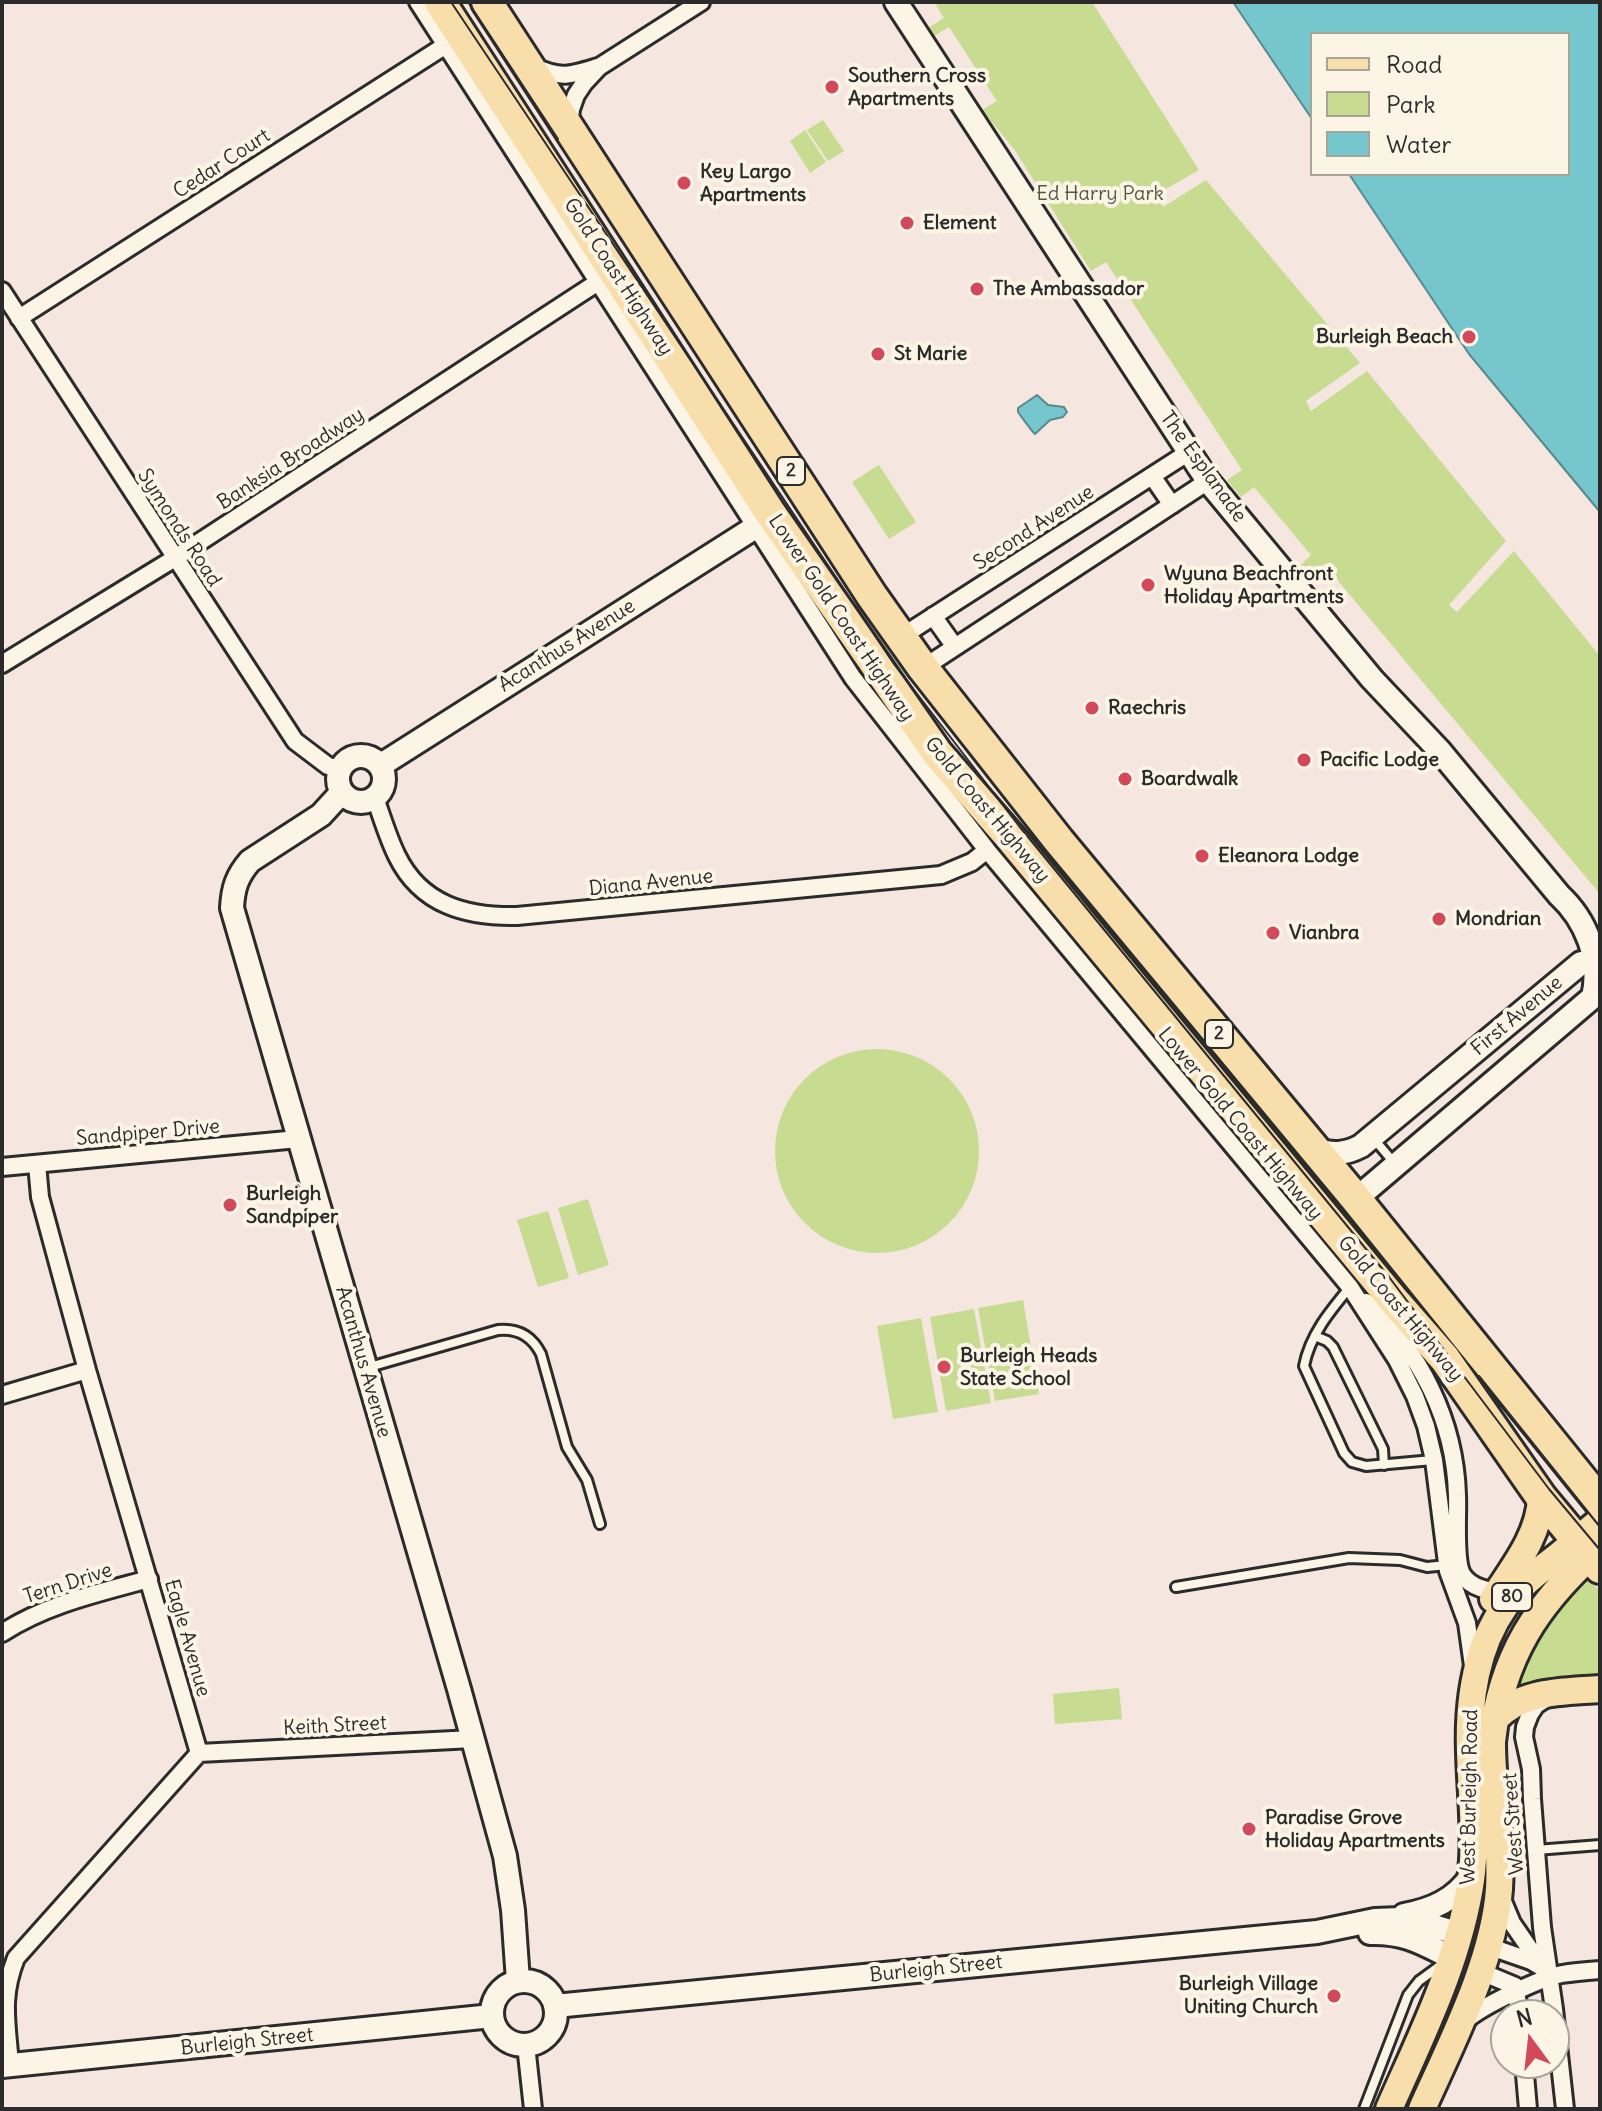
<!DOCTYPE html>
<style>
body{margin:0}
#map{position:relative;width:1602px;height:2111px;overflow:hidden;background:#f5e6e0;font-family:Delius,sans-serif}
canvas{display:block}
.frame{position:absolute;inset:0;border:4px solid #2b2b2b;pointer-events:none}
.legend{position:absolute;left:1310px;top:32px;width:260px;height:144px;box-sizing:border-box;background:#fcf5e5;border:2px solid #a8a49b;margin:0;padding:10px 14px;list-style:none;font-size:24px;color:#2b2b2b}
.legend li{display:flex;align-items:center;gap:16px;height:40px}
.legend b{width:40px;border:2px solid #a8a49b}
.north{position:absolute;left:1490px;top:1999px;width:80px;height:80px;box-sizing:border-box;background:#fcf5e5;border:2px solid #a8a49b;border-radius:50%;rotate:345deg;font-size:22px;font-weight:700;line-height:32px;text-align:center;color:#2b2b2b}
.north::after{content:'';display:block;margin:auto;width:28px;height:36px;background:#d1495b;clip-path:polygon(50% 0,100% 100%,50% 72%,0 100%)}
</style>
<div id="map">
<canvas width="1602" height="2111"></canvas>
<div class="frame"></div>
<ul class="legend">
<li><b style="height:10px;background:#f8deab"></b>Road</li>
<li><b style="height:22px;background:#c7dc91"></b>Park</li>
<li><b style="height:22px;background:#76c7cd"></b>Water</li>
</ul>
<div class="north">N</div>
</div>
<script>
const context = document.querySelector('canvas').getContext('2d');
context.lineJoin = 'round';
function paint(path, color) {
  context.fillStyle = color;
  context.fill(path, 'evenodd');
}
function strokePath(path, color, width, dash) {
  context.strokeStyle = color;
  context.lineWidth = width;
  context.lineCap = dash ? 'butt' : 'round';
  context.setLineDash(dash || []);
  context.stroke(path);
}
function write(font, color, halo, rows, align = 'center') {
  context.font = font + ' Delius,sans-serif';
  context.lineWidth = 8;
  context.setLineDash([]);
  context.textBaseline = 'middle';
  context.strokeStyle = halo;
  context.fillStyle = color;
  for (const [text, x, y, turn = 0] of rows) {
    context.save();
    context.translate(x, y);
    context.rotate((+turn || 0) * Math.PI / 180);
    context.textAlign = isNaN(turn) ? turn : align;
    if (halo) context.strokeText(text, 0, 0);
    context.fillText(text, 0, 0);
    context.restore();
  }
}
paint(new Path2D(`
 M934,2H1092L1199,170L1157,194L1163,207L1206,180L1360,363L1306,401L1311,411L1367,371L1506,541L1449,605L1457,612L1514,551L1600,656V894L1324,564L1308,576L1300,566L1311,555L1254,487L1241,497L1227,480L1242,470L1106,262L1091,271L1014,149L982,110L997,101L949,27L934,36L928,28L944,18Z
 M823,120L844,151L828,161L807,130Z
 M805,130L826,162L810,173L790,141Z
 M879,465L916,522L889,539L852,482Z
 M775 1151a102 102 0 1 1 204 0a102 102 0 1 1-204 0Z
 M588,1199L609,1265L578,1275L558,1208Z
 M548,1211L569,1278L538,1287L517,1220Z
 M1023,1300L1039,1394L995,1401L978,1308Z
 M974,1309L991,1403L946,1411L930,1317Z
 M921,1318L938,1412L893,1419L877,1326Z
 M1588,1579L1600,1591V1681L1521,1691L1514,1689C1531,1646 1552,1608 1588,1579Z
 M1119,1688L1122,1719L1055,1724L1053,1694Z`), '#c7dc91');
const water = new Path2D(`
 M1233,2H1600V512L1469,354L1349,174H1568V34H1312V119Z
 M1037,395L1048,405L1064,407L1067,412L1063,417L1050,420L1035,434C1033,433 1021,416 1018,412V408Z`);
paint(water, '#76c7cd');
strokePath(water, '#58898c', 2);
const lane = new Path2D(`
 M1374,1139L1396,1165
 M1350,1287C1330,1311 1310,1335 1304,1366L1344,1453L1352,1462L1366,1466L1433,1460
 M1315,1336L1327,1341L1333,1347L1383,1449L1384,1465
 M366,1368L498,1330C518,1328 532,1336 541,1354L567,1447L587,1480L600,1524
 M1176,1587L1349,1558L1400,1560L1427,1567L1447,1565
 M1536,1850L1600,1845
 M1364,2109L1408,1995L1419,1981L1441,1965`);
const street = new Path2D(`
 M418,2L853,678L987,850L1350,1287L1397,1360L1415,1396L1426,1426L1434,1460L1448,1571L1467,1623L1473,1666
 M532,66C562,79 568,76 598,67
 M569,127L571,109L576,95L584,83L599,67L701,2
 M2,291L295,741L328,766L340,769
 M19,318L446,45
 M1152,476L1172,505
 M933,616L955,647
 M901,637L1189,452
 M2,664L175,558L598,282
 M923,668L1208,481
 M375,798C382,817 388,838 397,856C421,905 466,917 517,916L941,875L972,862L987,850
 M2,1167L298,1139
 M1366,1302C1420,1351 1455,1421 1457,1495C1458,1514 1454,1560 1462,1574C1471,1589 1490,1591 1506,1593
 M2,1395L87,1370
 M2,1633C47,1604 98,1593 149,1579
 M1547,1698L1536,1705L1530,1714L1525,1727L1524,1737L1531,1769L1532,1799L1542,1927L1554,2009L1565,2109
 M199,1753L473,1739
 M1502,1899L1512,1923L1545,1971
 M1488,1946L1531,1961L1541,1967
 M1479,1971L1515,1986L1520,2015
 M1465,2021C1482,2006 1540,1978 1562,1974C1574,1972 1587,1971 1600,1970
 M526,2045L533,2109
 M1524,2063L1528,2109
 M10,2065C7,2023 0,1998 16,1958L199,1753L87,1370L40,1197L37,1164`);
const secondary = new Path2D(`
 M896,2L1208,481L1372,679L1439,750L1559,895C1586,920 1602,959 1593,997L1356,1199
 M338 779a23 23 0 1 1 46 0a23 23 0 1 1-46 0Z
 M381,765L754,528
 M342,792L321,815L250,861C237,876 233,888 232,908L459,1689L505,1856L513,1910L518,1981
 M1315,1150C1332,1154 1344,1155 1361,1146L1581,963
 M1404,1915C1432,1910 1455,1900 1472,1875
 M1370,1933C1405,1932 1422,1943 1452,1958
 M492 2013a32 32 0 1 1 64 0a32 32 0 1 1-64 0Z
 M555,2006L1317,1932L1375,1920L1400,1919L1421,1922L1459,1934
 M2,2066L492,2016`);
const primary = new Path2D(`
 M1493,1599C1513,1568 1540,1535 1541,1497
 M1495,1719C1522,1690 1563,1692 1600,1689
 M1389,2109C1422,2034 1459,1961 1471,1880C1477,1838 1471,1794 1470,1752C1468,1695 1477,1636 1516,1592C1527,1580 1540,1570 1553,1560C1569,1548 1584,1534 1600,1521
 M1422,2109C1451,2044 1494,1961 1499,1889C1502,1841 1492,1791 1492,1742C1501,1657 1537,1603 1600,1547`);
const highway = new Path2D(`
 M440,2L769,511L937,753L1009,836L1396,1303L1445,1359L1541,1497L1600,1568
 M487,2L872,596L923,668L1059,841L1356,1199L1600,1502`);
strokePath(lane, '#2b2b2b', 14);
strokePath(street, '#2b2b2b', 22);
strokePath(secondary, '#2b2b2b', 28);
strokePath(primary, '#2b2b2b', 32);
strokePath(highway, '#2b2b2b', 36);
strokePath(lane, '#fcf5e5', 8);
strokePath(street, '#fcf5e5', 16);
strokePath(secondary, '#fcf5e5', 22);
strokePath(primary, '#f8deab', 26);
strokePath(highway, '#f8deab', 30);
strokePath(new Path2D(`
 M451,2L894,664L1019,826L1389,1277L1549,1489L1600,1550
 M468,2L558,139
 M1479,1376L1600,1527`), '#2b2b2b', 2);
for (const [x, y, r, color] of [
 [832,87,8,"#d1495b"],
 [684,183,8,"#d1495b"],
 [907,223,8,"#d1495b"],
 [977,289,8,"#d1495b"],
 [1469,337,8,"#d1495b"],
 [878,354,8,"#d1495b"],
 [1148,585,8,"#d1495b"],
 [1092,708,8,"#d1495b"],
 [1304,760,8,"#d1495b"],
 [1125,779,8,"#d1495b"],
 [1202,856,8,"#d1495b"],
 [1439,919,8,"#d1495b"],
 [1273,933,8,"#d1495b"],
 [230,1205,8,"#d1495b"],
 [944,1367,8,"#d1495b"],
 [1249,1829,8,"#d1495b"],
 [1334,1996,8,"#d1495b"]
]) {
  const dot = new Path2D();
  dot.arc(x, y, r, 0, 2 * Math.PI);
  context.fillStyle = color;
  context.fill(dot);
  strokePath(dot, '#fcf5e5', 3);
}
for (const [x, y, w] of [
 [791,471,28],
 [1219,1034,28],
 [1512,1597,40]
]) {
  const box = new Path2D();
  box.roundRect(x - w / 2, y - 14, w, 28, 6);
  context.fillStyle = '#fcf5e5';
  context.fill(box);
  strokePath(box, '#2b2b2b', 2);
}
write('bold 18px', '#2b2b2b', null, [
 ["2",791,471],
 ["2",1219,1034],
 ["80",1512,1597]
]);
write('bold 20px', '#2b2b2b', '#fcf5e5', [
 ["Southern Cross",848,76],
 ["Apartments",848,99],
 ["Key Largo",700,172],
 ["Apartments",700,195],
 ["Element",923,223],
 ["The Ambassador",993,289],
 ["Burleigh Beach",1453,337,"right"],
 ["St Marie",894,354],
 ["Wyuna Beachfront",1164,574],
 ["Holiday Apartments",1164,597],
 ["Raechris",1108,708],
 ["Pacific Lodge",1320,760],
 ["Boardwalk",1141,779],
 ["Eleanora Lodge",1218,856],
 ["Mondrian",1455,919],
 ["Vianbra",1289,933],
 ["Burleigh",246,1194],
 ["Sandpiper",246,1217],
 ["Burleigh Heads",960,1356],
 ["State School",960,1379],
 ["Paradise Grove",1265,1818],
 ["Holiday Apartments",1265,1841],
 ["Burleigh Village",1318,1984,"right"],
 ["Uniting Church",1318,2007,"right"]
], 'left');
write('20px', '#2b2b2b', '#fcf5e5', [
 ["Cedar Court",222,164,-33],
 ["Gold Coast Highway",618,277,57],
 ["Banksia Broadway",291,459,-33],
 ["The Esplanade",1203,467,54],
 ["Symonds Road",179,528,57],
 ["Second Avenue",1034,528,-33],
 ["Lower Gold Coast Highway",841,618,56],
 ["Acanthus Avenue",567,646,-32],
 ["Gold Coast Highway",987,810,50],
 ["Diana Avenue",651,883,-6],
 ["First Avenue",1517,1016,-40],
 ["Lower Gold Coast Highway",1240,1124,50],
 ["Sandpiper Drive",148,1133,-5],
 ["Gold Coast Highway",1400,1309,50],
 ["Acanthus Avenue",363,1362,74],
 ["Tern Drive",68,1584,-18],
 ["Eagle Avenue",187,1638,74],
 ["Keith Street",335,1726,-3],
 ["West Burleigh Road",1470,1797,-89],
 ["West Street",1514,1824,-94],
 ["Burleigh Street",936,1969,-6],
 ["Burleigh Street",247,2042,-6]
]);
write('20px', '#525744', '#fcf5e5', [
 ["Ed Harry Park",1100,194]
]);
</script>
